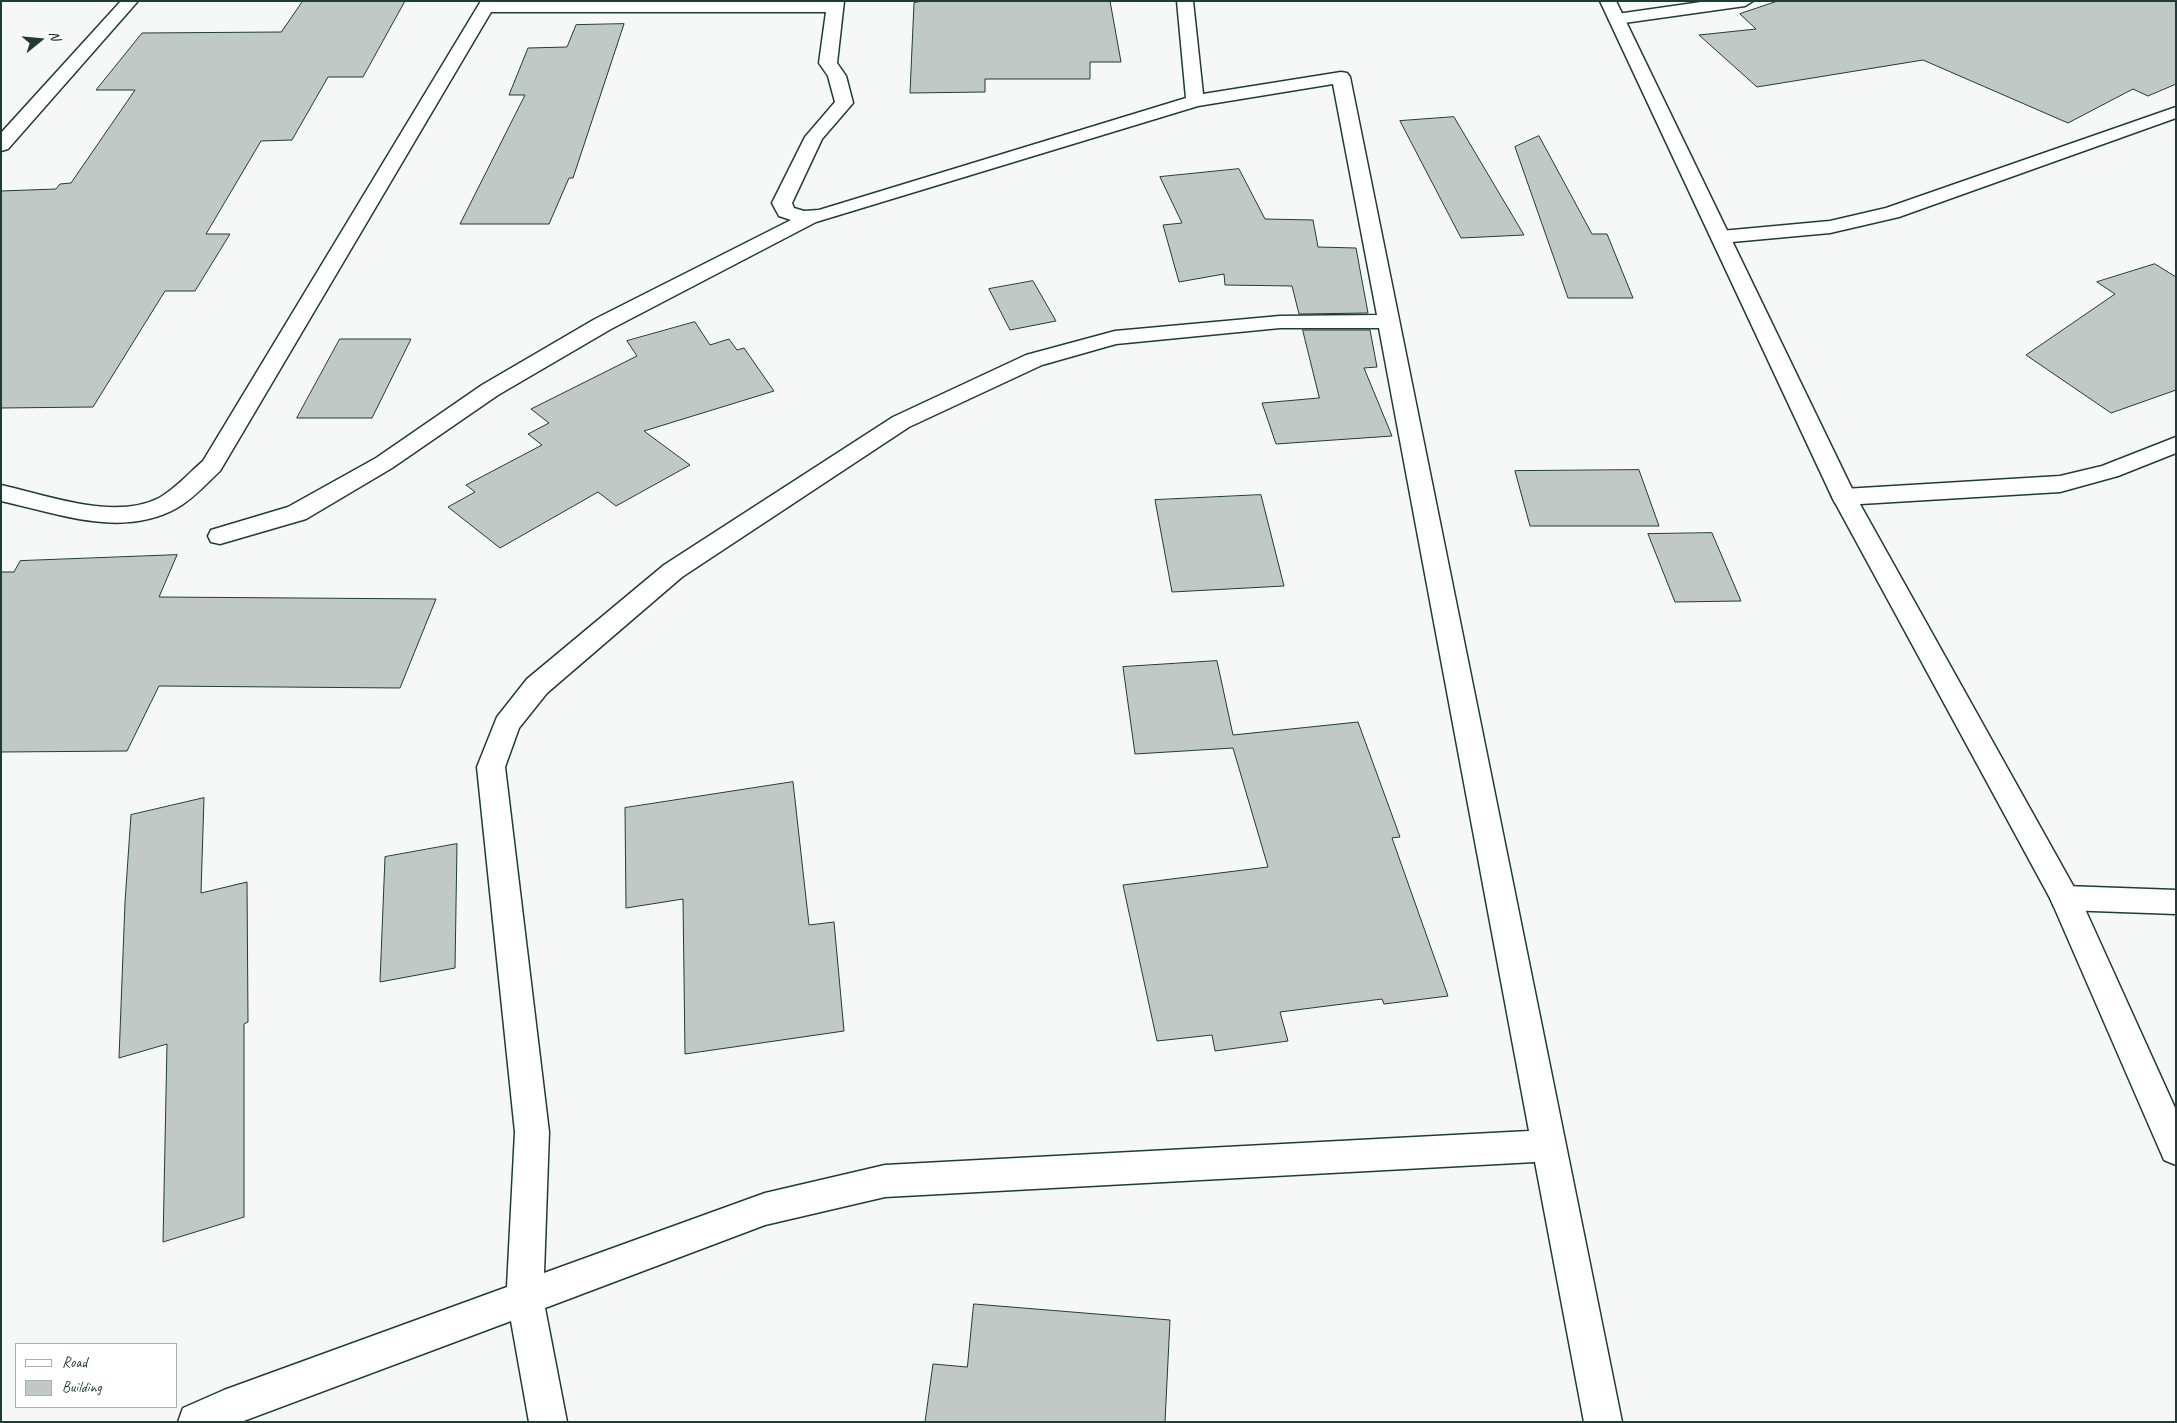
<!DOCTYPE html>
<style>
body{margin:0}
#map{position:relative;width:2177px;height:1423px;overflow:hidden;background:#f6f7f7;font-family:Caveat,sans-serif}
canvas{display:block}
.frame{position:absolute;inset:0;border:2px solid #1f3d34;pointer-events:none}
.legend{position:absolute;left:15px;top:1343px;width:162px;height:65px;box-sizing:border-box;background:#fff;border:1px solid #a5b1ae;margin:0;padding:6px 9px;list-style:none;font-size:15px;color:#1f3d34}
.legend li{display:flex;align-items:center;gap:10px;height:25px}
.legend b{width:25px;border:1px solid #a5b1ae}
.north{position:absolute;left:15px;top:15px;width:50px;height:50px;-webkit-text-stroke:4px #fff;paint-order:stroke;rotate:73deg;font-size:14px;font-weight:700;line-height:20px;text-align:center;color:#1f3d34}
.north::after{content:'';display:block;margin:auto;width:18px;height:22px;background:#1f3d34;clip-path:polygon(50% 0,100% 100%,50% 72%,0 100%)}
</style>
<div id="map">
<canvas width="2177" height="1423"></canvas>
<div class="frame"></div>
<ul class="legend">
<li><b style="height:6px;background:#fff"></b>Road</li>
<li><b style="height:14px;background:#c0c9c6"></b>Building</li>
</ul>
<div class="north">N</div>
</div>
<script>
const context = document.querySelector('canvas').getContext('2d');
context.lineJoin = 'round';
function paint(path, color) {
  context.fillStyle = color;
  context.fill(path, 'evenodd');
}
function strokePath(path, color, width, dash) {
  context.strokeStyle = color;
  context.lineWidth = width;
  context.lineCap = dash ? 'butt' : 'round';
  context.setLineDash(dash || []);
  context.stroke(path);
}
const building = new Path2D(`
 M303,1H405L363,77H328L292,140L261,141L206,234H230L195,291H165L93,407L1,408V191L56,189L60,184L71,183L135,90H96L142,33L281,32Z
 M923,1H1110L1121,62H1090V79H985V92L910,93L914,3Z
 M1778,1H2176V84L2148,96L2133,89L2068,123L1923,60L1757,87L1699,35L1756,29L1740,14Z
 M624,24L573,178H569L549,224H460L525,95H509L528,48L567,47L576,25Z
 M1454,117L1524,235L1461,238L1400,121Z
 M1539,136L1592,234H1607L1633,298H1568L1515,147Z
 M1239,169L1265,219L1313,220L1318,247L1356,248L1368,313L1299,314L1292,286L1225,285L1224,274L1179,282L1163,225L1182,223L1160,177Z
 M2155,264L2176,277V390L2111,413L2026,355L2115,294L2097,282Z
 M1033,281L1056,321L1010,330L989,289Z
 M695,322L710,345L729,339L737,350L744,348L774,391L644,431L690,465L616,506L598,492L500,548L448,507L475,492L466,485L542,445L528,434L549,423L531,409L637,356L627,341Z
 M1303,330H1370L1377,367L1364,368L1392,436L1276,444L1262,403L1319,398Z
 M340,339H411L372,418H297Z
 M1639,470L1659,526H1530L1515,471Z
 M1261,495L1284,586L1172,592L1155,500Z
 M1712,533L1741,601L1675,602L1648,534Z
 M177,555L159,597L436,599L400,688L159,686L127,751L1,752V572H14L20,561Z
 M1217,661L1233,735L1358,722L1400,837L1392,838L1448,996L1384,1004L1382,999L1280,1012L1288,1041L1215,1051L1212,1035L1157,1041L1123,885L1268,867L1233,748L1135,754L1123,667Z
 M793,782L809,925L834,922L844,1031L685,1054L683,899L626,908L625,808Z
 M204,798L201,893L247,882L248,1022L244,1024V1217L163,1242L167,1044L119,1058L125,902L131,815Z
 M457,844L455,968L380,982L385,857Z
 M974,1304L1170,1320L1165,1422H925L933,1364L967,1367Z`);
paint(building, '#c0c9c6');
strokePath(building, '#1f3d34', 1);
const minor = new Path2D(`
 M121,1H138L8,149L1,151V133Z
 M481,1H844L837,63L846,76L853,103L822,139L792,203L794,208L804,211L819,210L1186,98L1177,1H1193L1203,94L1341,72L1347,73L1350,77L1622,1422H1584L1535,1162L885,1197L765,1225L545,1308L567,1422H529L511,1321L241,1422H178L183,1408L224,1390L507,1287L515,1132L477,767L497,717L527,679L664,565L893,417L1026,355L1115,331L1280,316L1377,315L1333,84L1198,106L816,222L611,329L498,395L392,468L306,519L220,544L211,542L208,536L211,530L288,507L376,458L482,385L595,319L791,220L779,216L772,203L805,137L835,102L828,76L819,63L826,12H491L220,471C206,484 193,499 177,508C122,539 57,513 1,501V485C47,495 114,521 159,498C175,489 189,473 203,461ZM1280,328H1379L1529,1131L885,1165L765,1193L544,1273L549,1132L505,767L519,728L547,693L682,577L909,427L1042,365L1116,344Z
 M1708,1H1753L1745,6L1617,24L1611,23L1609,19L1611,15L1617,14Z
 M2176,107V118L1899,217L1830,233L1721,243L1714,241L1711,237L1714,233L1721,231L1830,221L1886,208Z
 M2176,437V453L2118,476L2060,492L1844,505L1835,503L1832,497L1835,491L1844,489L2060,476L2102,466Z
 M2065,886L2176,890V914L2065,910L2054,907L2050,898L2054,889Z`);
const tertiary = new Path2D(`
 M1600,1H1616L1856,497L2080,898L2176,1110V1165L2164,1160L2051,900L1832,497Z`);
strokePath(minor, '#1f3d34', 3);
strokePath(tertiary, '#1f3d34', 3);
paint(minor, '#fff');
paint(tertiary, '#fff');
</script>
